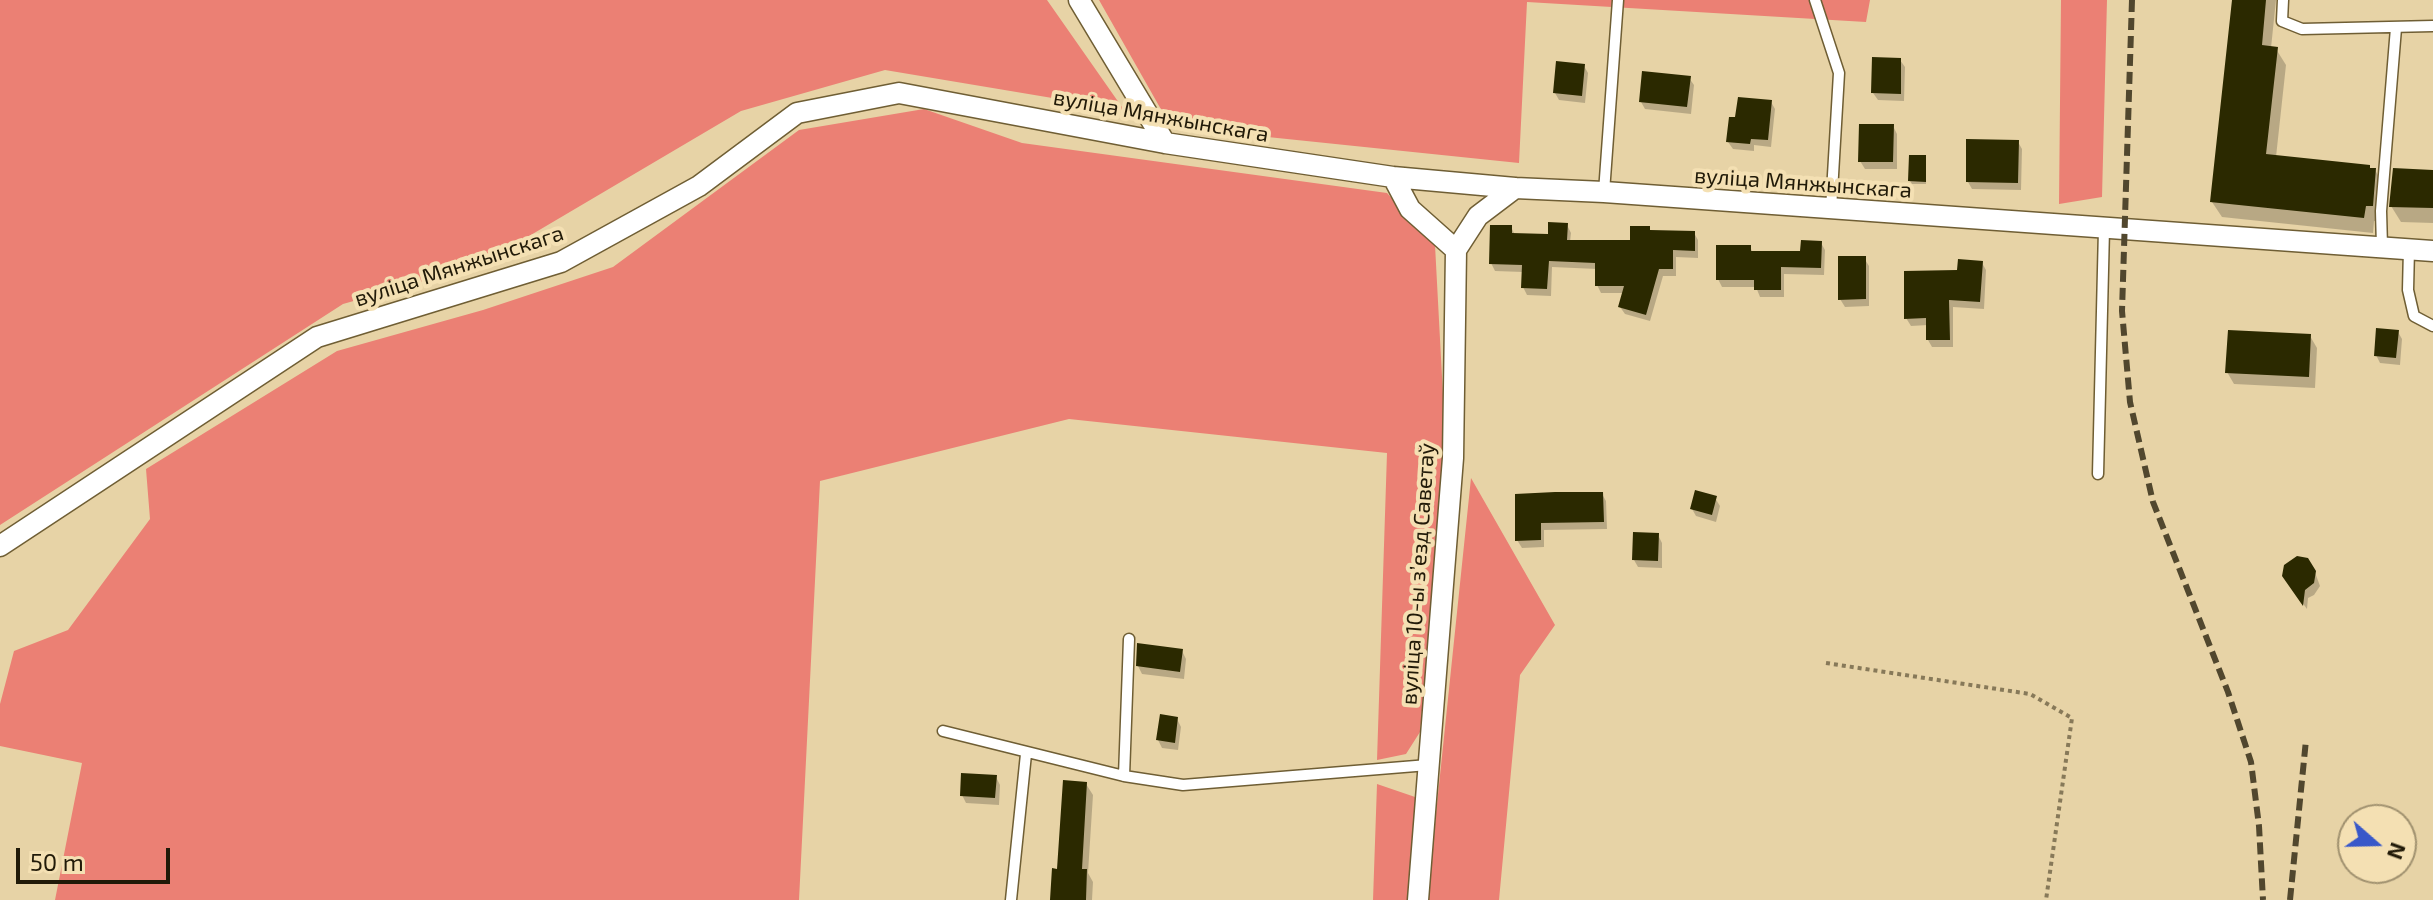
<!DOCTYPE html>
<meta charset="utf-8">
<style>
body{margin:0}
#map{position:relative;width:2433px;height:900px;overflow:hidden;background:#e7d3a6;font-family:"Exo 2",sans-serif}
canvas{display:block}
.north{position:absolute;left:2337px;top:804px;width:80px;height:80px;box-sizing:border-box;background:#f4e0b3;border:2px solid #a0916f;border-radius:50%;rotate:110deg;font-size:22px;font-weight:700;line-height:32px;text-align:center;color:#211a08}
.north::after{content:'';display:block;margin:auto;width:28px;height:36px;background:#3858c9;clip-path:polygon(50% 0,100% 100%,50% 72%,0 100%)}
.scale{position:absolute;left:16px;top:848px;width:154px;height:36px;box-sizing:border-box;border:4px solid #211a08;border-top:0;padding-left:10px;font-size:24px;line-height:28px;white-space:nowrap;color:#211a08;-webkit-text-stroke:6px #f4e0b3;paint-order:stroke}
</style>
<div id="map">
<canvas width="2433" height="900"></canvas>
<div class="north">N</div>
<div class="scale">50 m</div>
</div>
<script>
const context = document.querySelector('canvas').getContext('2d');
context.lineJoin = 'round';
function paint(path, color) {
  context.fillStyle = color;
  context.fill(path, 'evenodd');
}
function strokePath(path, color, width, dash) {
  context.strokeStyle = color;
  context.lineWidth = width;
  context.lineCap = dash ? 'butt' : 'round';
  context.setLineDash(dash || []);
  context.stroke(path);
}
function write(font, color, halo, rows, align = 'center') {
  context.font = font + ' "Exo 2",sans-serif';
  context.lineWidth = 8;
  context.setLineDash([]);
  context.textBaseline = 'middle';
  context.strokeStyle = halo;
  context.fillStyle = color;
  for (const [text, x, y, turn = 0] of rows) {
    context.save();
    context.translate(x, y);
    context.rotate((+turn || 0) * Math.PI / 180);
    context.textAlign = isNaN(turn) ? turn : align;
    if (halo) context.strokeText(text, 0, 0);
    context.fillText(text, 0, 0);
    context.restore();
  }
}
paint(new Path2D(`
 M0,0H1047L1124,110L885,70L741,111L480,265L343,304L0,525Z
 M1099,0H1870L1866,22L1527,2L1519,163L1171,127Z
 M2061,0H2107L2102,197L2059,204Z
 M924,109L1022,143L1387,193L1435,245L1446,452L1420,732L1406,754L1377,760L1387,453L1069,419L820,481L799,900H55L82,763L0,746V704L14,651L68,630L150,519L146,469L337,351L483,310L613,267L799,130Z
 M1471,478L1555,625L1520,675L1499,900H1427Z
 M1377,784L1418,798L1409,900H1373Z`), '#eb8074');
paint(new Path2D(`
 M2234,0H2276L2271,48L2276,49L2286,65L2276,157L2375,170L2384,186L2382,222L2374,221L2373,233L2222,217L2212,202Z
 M1900,60L1905,67L1904,101L1878,100L1873,93Z
 M1584,66L1588,73L1585,103L1559,100L1555,93Z
 M1689,78L1694,85L1691,114L1645,109L1641,102Z
 M1771,102L1775,109L1771,147L1754,145V151L1733,149L1728,142Z
 M1893,126L1897,134V169H1865L1860,161Z
 M2018,142L2022,149L2021,190L1972,189L1968,182Z
 M1925,157L1926,184H1912L1910,181Z
 M2433,172V223L2401,222L2391,206Z
 M1567,225L1571,233L1570,242H1632L1649,228L1651,232L1694,233L1698,240V258L1676,257V276H1663L1650,321L1625,314L1620,307L1624,293H1601L1597,285V269L1552,267L1551,296L1527,295L1523,287V272L1495,271L1491,263L1511,227L1515,235L1550,236Z
 M1821,243L1825,250L1824,275L1784,274V297H1760L1756,287H1722L1718,279L1750,247L1753,253H1802Z
 M1864,258L1869,266V306L1845,307L1840,299Z
 M1982,263L1986,270L1984,309L1953,307V347H1932L1928,340V325L1911,326L1906,318Z
 M2398,332L2402,339L2400,365L2380,363L2376,355Z
 M2310,336L2317,348L2315,388L2234,384L2227,372Z
 M1602,494L1606,501L1607,529L1544,530V547L1522,548L1517,540V496Z
 M1715,498L1720,506L1716,522L1696,516L1692,509Z
 M1658,535L1662,543V568L1638,567L1634,560Z
 M2313,567L2320,586L2314,595L2308,598L2307,609L2286,581Z
 M1182,651L1186,659L1184,679L1142,674L1138,666Z
 M1177,719L1181,727L1178,750L1162,748L1158,740Z
 M996,777L1000,785L999,805L966,803L962,795Z
 M1086,784L1093,795L1088,873L1093,882L1092,900H1052Z`), '#0003');
paint(new Path2D(`
 M2232,0H2266L2262,45L2278,47L2266,154L2370,165V168H2376L2373,206H2366L2364,218L2210,202Z
 M1872,57L1901,58V94L1871,93Z
 M1556,61L1585,64L1582,96L1553,93Z
 M1642,71L1691,76L1687,107L1639,102Z
 M1738,97L1772,100L1768,140L1751,139L1750,144L1726,142L1729,117H1735Z
 M1859,124H1894L1893,162H1858Z
 M1966,139L2019,140L2018,183L1966,182Z
 M1909,155H1926V182L1908,181Z
 M2393,168L2433,170V208L2389,207Z
 M1548,222L1568,223L1567,240H1630V226H1650V230L1695,231V251L1673,250V269H1659L1646,315L1618,307L1624,286H1595V263L1549,261L1547,289L1521,288L1522,265L1489,264L1490,225H1512V233L1548,234Z
 M1801,240L1822,241L1821,268L1781,267V290H1754V280H1716V245H1751V251H1800Z
 M1838,256H1866V299L1838,300Z
 M1958,259L1983,261L1980,302L1949,300L1950,340H1926V318L1904,319V271L1957,270Z
 M2376,328L2399,330L2396,358L2374,356Z
 M2228,330L2311,334L2309,377L2225,373Z
 M1695,490L1717,496L1712,515L1690,509Z
 M1555,492H1603L1604,522L1541,523V540L1515,541V494Z
 M1633,532L1659,533L1658,561L1632,560Z
 M2297,556L2308,558L2316,571L2314,583L2305,590L2303,606L2282,576L2284,565Z
 M1137,643L1183,649L1180,672L1136,666Z
 M1160,714L1178,717L1175,743L1156,740Z
 M961,773L997,775L995,798L960,796Z
 M1063,780L1087,782L1082,869H1087L1086,900H1050L1052,868L1057,869Z`), '#2b2900');
const service = new Path2D(`
 M1815,0L1839,73L1831,209
 M2283,0L2282,21L2302,29L2433,26
 M1604,192L1618,0
 M2382,247L2381,211L2396,28
 M2409,249L2408,290L2414,316L2433,326
 M2098,474L2104,229
 M943,731L1124,776L1183,785L1428,765
 M1124,776L1129,639
 M1011,900L1026,754`);
const minor = new Path2D(`
 M1079,0L1165,143
 M1393,177L1410,209L1456,250
 M0,546L317,337L561,262L699,186L797,113L899,93L1165,143L1393,177L1515,188L1604,192L2433,251
 M1418,900L1453,458L1456,250L1478,216L1515,188`);
strokePath(service, '#6f5e34', 13);
strokePath(minor, '#6f5e34', 23);
strokePath(new Path2D(`
 M1826,663L2030,694L2072,718L2046,900`), '#877959', 4, [4, 4]);
strokePath(service, '#fff', 10);
strokePath(minor, '#fff', 20);
strokePath(new Path2D(`
 M2132,0L2122,311L2130,402L2153,502L2228,692L2251,762L2259,826L2263,900
 M2290,900L2306,740`), '#51472e', 6, [12, 6]);
write('22px', '#211a08', '#f4e0b3', [
 ["вуліца Мянжынскага",1161,116,10],
 ["вуліца Мянжынскага",1803,183,4],
 ["вуліца Мянжынскага",459,266,-18],
 ["вуліца 10-ы зʼезд Саветаў",1418,574,-86]
]);
</script>
